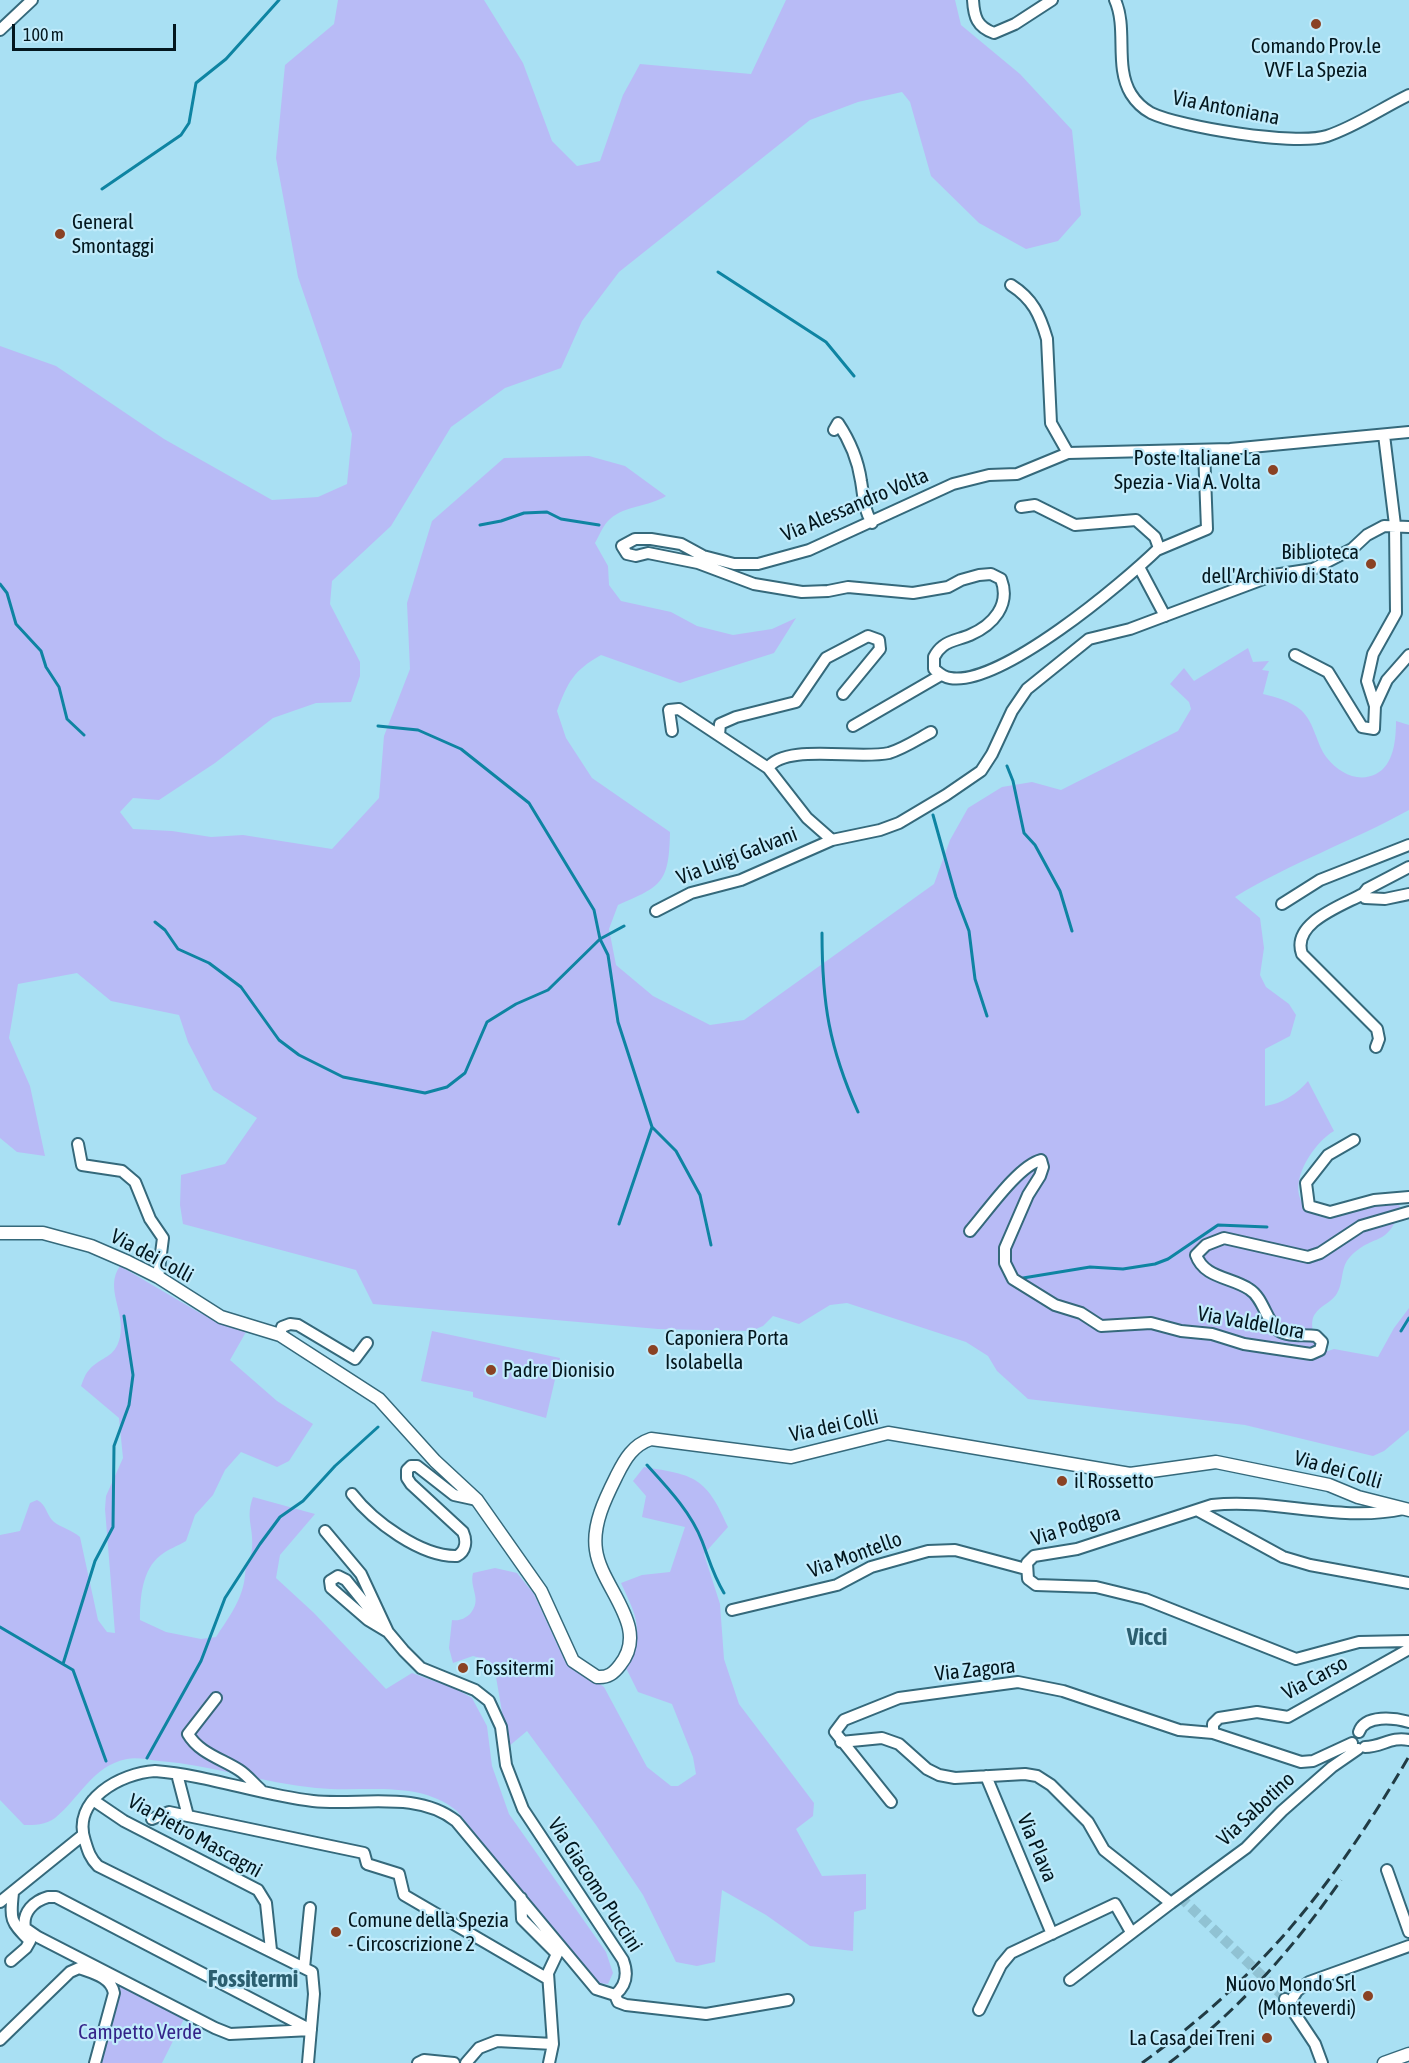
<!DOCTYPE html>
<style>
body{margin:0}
#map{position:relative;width:1409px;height:2063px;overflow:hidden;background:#a9e0f3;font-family:"Asap Condensed",sans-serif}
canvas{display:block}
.scale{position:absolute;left:12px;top:24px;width:164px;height:27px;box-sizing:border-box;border:3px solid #03171e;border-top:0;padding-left:8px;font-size:18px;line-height:21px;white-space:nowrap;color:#03171e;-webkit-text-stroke:4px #c0ebfb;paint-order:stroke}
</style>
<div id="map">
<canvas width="1409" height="2063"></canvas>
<div class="scale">100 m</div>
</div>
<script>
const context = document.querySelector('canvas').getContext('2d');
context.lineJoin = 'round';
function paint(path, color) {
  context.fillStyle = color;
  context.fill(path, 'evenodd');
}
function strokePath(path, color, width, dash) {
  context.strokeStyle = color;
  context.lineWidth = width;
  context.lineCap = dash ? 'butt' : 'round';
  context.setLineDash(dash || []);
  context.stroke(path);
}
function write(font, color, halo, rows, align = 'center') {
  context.font = font + ' "Asap Condensed",sans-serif';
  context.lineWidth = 4.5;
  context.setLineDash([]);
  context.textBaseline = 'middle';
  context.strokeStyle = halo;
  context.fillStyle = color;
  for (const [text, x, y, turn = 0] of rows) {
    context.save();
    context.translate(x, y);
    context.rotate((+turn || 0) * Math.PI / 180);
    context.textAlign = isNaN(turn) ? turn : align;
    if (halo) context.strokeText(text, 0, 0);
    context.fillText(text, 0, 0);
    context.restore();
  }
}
paint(new Path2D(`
 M338,0H484L523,63L552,141L577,166L600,161L623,95L640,64L751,74L786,0H955L961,25L1020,74L1072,130L1081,215L1058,241L1026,249L979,223L931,176L910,102L902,92L858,102L810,120L619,272L582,321L561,368L505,388L451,427L391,526L332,581L330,604L360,662V676L351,702L316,703L273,718L215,763L159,800L133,798L120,812L133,829L172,831L211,837L243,835L332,849L379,798L384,736L410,669L407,603L432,521L504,458L589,456L625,466L666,496C648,507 626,505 610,519C603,525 599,536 595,543L608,566L609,585L621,601L671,612L697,626L733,635L772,629L796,618L774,653L680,683L601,655C573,671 568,682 557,711L566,738L592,778L670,832C669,883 662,886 618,905L609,929L616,965L653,996L710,1025L744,1020L934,884L950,840L968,808L1002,787L1032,782L1061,790L1178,731L1191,709L1189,702L1170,684L1184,668L1194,681L1248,648L1253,662L1269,661L1262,670L1269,671L1263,694C1276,697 1290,701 1301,710C1315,723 1316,744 1327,758C1339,773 1358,783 1376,774C1394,765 1396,739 1396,721L1409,725V810C1351,842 1292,862 1235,897L1260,918L1264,948L1260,975L1266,987L1289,1004L1296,1015L1290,1036L1265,1049V1106C1282,1104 1298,1093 1308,1081L1334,1131C1313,1143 1283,1188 1308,1209C1314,1214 1320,1218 1329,1218C1342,1218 1356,1209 1369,1206C1378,1204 1388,1204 1397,1203L1401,1208C1387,1249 1374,1232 1350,1257C1340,1267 1344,1284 1336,1295C1330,1303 1320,1306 1315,1314C1309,1322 1314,1336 1316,1345L1328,1351L1334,1349L1378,1357L1394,1328L1409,1308V1430L1384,1451L1373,1456L1245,1425L1028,1399L997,1371L988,1356L966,1342L847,1303L830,1305L799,1324L773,1316L763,1326L751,1331L658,1329L373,1304L356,1270L183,1224L180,1205L181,1175L225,1164L257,1118L213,1090L188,1042L179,1015L111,1001L77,973L18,984L9,1038L30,1086L45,1156L17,1152L0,1138V346L56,366L164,439L272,500L318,497L347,484L352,434L298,277L276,158L285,65L334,24Z
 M120,1266L200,1313L246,1332L230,1360L277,1401L313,1424L289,1461L277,1467L241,1452L225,1470L213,1495L195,1515L186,1541C178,1546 168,1549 161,1555C142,1569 140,1598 140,1620L166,1632L201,1639L216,1637C229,1617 243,1599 245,1575C245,1566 252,1557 252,1548C254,1528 245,1518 253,1497L315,1514L280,1555L276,1578L314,1613L386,1689L412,1673L456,1689L472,1698L487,1726L492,1766L509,1814L606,1952L613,1973L608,1984L598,1983L589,1975L457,1811C418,1779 364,1793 316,1788C263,1783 212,1765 159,1761C149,1760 137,1757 127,1759C92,1766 80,1798 55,1818C46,1825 34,1825 24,1825L0,1800V1535L20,1531L30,1503L37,1500C47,1505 46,1515 54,1522C60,1527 72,1530 80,1537L98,1620L107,1632L115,1633L105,1509L106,1496L123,1458L119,1418L81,1386C83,1381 85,1374 89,1370C101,1356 115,1359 120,1337C126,1313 104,1288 120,1266Z
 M432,1331L560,1358L546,1418L473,1397V1392L421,1381Z
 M644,1467C695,1475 706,1477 728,1527L704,1554L720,1604L724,1659L739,1704L814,1803L813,1816L796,1829L822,1876L866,1874V1909L854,1912L853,1951L810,1946L766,1915L722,1890L715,1962L697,1966L676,1962L643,1895L596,1825L527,1731L508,1747L496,1677L490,1661L473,1656L453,1663L449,1648L452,1620C460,1621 464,1619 470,1614C483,1599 469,1589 473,1573L495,1568L517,1573L534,1594L564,1659L604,1687L647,1767L671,1786H678L696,1774L693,1757L672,1704L638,1692L625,1666C644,1628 638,1620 621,1583L642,1575L670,1572L685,1527L642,1517L646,1496L633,1481Z
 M120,1985L184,2019L162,2063H101Z`), '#b8bbf6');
strokePath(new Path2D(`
 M102,189L181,135L189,123L196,83L226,59L279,0
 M718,272L826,342L854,376
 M480,525L501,521L524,513L547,512L561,519L599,525
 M0,584L7,593L16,624L41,651L46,667L59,687L67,719L84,735
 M378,726L418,730L461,749L529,803L594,910L600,939L608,955L618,1022L652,1127L676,1151L700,1195L711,1245
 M1007,766L1013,781L1024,833L1035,845L1060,891L1072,931
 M933,815L956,897L969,931L975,979L987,1016
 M155,922L165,930L178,949L209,963L241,987L279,1040L299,1055L343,1077L425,1093L447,1087L465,1073L487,1022L516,1004L548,990L600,939L624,926
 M822,933C822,1003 829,1047 858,1112
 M619,1224L652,1127
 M1023,1278L1090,1267L1123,1269L1155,1264L1168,1259L1218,1225L1267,1227
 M1401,1331L1409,1318
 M647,1465C667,1487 691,1512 702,1541C709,1559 713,1575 724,1593
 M0,1627L73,1670L106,1761
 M63,1664L95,1561L113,1527L114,1446L129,1405L133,1375L124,1316
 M147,1758L201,1661L225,1598L260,1544L280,1517L303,1501L335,1466L378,1427`), '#0e84a2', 3);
strokePath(new Path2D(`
 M1180,1897L1285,1998`), '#90c2d3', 10, [10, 5]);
const minor = new Path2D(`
 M973,0C974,17 977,27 994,33L1015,24L1052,0
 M1115,0C1128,29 1114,66 1131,94C1136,102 1142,108 1151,113C1180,127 1296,146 1327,136C1355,127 1382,108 1409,95
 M0,30L32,0
 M1011,285C1033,299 1040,315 1047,339L1051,423L1068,453
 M834,430L838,423C850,441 858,460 861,481C864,498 863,508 872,523
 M1021,507L1035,505L1075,525L1136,520L1155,537L1159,548C1123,583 1000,687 950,678C943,677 939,673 934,669V657C936,653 939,649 943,646C950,640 961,639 970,635C993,625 1011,605 1001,579L991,574L979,575L961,580L948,587L913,593L848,587L828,591L802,592L754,584L698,563L648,553L636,556L627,554L622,546L635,539H651L681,544L703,556L734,564H758L809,550L953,484L989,475L1017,474L1068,453L1230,449L1409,432
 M1157,550L1207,529L1204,450
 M1139,567L1165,616
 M1295,655L1328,672L1362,727L1374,729L1375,706L1367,681L1373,654L1396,613L1395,525L1384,435
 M1375,706L1387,680L1409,655
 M853,726L941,675
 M672,731L669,710L679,709L768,768L807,818L832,840
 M719,735L720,724L736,717L796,702L826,658L868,636L879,640L880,649L843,694
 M768,768C785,743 857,760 889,753C903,749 918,739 931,732
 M1409,867L1367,889L1363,894L1365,898L1385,899L1409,894
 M1363,894C1341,906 1291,923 1302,954L1377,1029L1379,1039L1376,1047
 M1282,904L1320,880L1409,845
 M656,911L691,893L741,880L832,840L880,830L899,823L946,795L981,771L992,754L1012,711L1027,689L1089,639L1130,629L1274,575L1313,569L1352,549L1367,535L1384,526L1409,527
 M1354,1140L1328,1155L1306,1183L1309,1206L1330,1212L1374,1200L1409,1197
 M78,1144L82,1165L122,1171L135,1182L150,1219L163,1238L158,1277
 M970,1231C986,1213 1018,1166 1041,1160L1043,1167L1040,1176L1028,1195L1005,1248V1263L1013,1279L1055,1305L1081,1313L1101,1326L1151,1323L1181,1331L1212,1334L1244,1344L1311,1354L1320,1350L1322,1342L1316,1336C1305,1334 1289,1337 1279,1331C1266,1322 1264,1298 1249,1289C1231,1277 1204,1278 1196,1255L1206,1245L1224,1238L1308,1257L1320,1253L1361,1226L1409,1212
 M280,1335L282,1327L290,1324L298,1325L355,1359L367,1343
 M352,1494C373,1521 421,1557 457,1556C466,1551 467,1541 463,1532L411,1484L407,1478V1470L411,1466H417L454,1495L477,1500
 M1403,1509C1339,1523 1276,1498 1212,1505L1077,1549L1034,1556L1027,1563L1028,1579L1036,1585L1096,1587L1145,1599L1296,1659L1359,1642L1409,1641
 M1197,1510L1283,1557L1310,1565L1409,1583
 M338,1576L346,1580L388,1632L368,1620L331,1588L330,1581Z
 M732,1610L837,1585L871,1567L928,1551L955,1550L1026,1569
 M216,1698L188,1734C199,1753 222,1759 239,1770C247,1775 254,1784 261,1790
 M1359,1732C1365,1714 1395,1718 1409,1722
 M841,1742L882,1738L899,1744L927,1769L939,1775L955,1778L1025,1774L1037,1776L1051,1785L1088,1822L1104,1850L1171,1903L1246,1848L1282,1811L1332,1767L1358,1749
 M1352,1743L1313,1761L1301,1762L1213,1733V1724L1219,1718L1257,1712L1288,1717L1409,1649
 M1365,1747C1382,1747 1391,1736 1409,1740
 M177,1774L188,1816
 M986,1776L1052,1934
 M93,1800L124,1821L258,1890L266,1903L271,1950
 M891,1802L835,1732L844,1720L899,1698L1018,1682L1063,1691L1179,1730L1213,1733
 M152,1819L169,1812L364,1853L367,1864L399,1874L404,1895L548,1979
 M1387,1870L1409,1932
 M48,1897H56L311,2030L230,2034L215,2028L38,1937L25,1928C22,1912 34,1901 48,1897Z
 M521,1898L522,1919L557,1954L548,1973L553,2044L549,2063
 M0,1902L83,1835
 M11,1961L26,1948L30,1941C10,1922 10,1919 13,1893
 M304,1968L310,1908
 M1070,1980L1171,1903
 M615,1995L618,2002L626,2005L706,2014L788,2000
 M1285,1999L1315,2044L1322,2063
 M1289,2004L1297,1991L1309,1982L1409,1946
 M979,2010L1001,1965L1011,1953L1115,1904L1131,1932
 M0,2040L70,1972L79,1968C93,1973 111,1977 114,1993L95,2063
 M308,2063L314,1994L312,1972L98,1866C90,1858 88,1851 85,1841C71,1800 121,1773 155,1771C208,1775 260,1795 313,1801C359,1806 417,1790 456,1821L596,1989L615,1995C627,1985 628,1973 623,1960L523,1809L506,1765L501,1727L489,1701L475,1690L421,1668L404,1651L388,1632L361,1574L325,1531
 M418,2063L424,2060L454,2063
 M466,2063L479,2048L497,2041L553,2044`);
const tertiary = new Path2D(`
 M0,1233H43L91,1246L128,1262L158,1277L221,1317L280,1335L379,1399L435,1461L477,1500L541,1591L573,1661L597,1677C608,1678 614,1673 620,1665C651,1627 601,1588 596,1550C592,1524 606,1497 617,1475C625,1459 633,1445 651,1439L791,1457L888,1433L1130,1474L1216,1462L1329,1485L1358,1497L1409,1510
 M1384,2063L1409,2054`);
strokePath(minor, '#35697b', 14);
strokePath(tertiary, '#35697b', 15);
strokePath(minor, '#fff', 10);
strokePath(tertiary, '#fff', 12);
strokePath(new Path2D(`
 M1142,2063C1262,1976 1334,1885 1408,1758
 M1169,2063C1237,2012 1292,1950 1341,1880`), '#213b44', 3, [12, 6]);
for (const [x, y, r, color] of [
 [1316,24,6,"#8a4224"],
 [60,234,6,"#8a4224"],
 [1273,470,6,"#8a4224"],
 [1371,564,6,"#8a4224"],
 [653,1350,6,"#8a4224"],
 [491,1370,6,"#8a4224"],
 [1062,1481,6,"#8a4224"],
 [463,1668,6,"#8a4224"],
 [336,1932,6,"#8a4224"],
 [1368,1996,6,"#8a4224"],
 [1267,2038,6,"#8a4224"]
]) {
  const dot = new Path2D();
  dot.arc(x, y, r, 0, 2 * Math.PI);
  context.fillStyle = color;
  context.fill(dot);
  strokePath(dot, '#c0ebfb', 2);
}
write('21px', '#03171e', '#c0ebfb', [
 ["Comando Prov.le",1316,46,"center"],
 ["VVF La Spezia",1316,70,"center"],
 ["General",72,222],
 ["Smontaggi",72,246],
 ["Poste Italiane La",1261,458,"right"],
 ["Spezia - Via A. Volta",1261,482,"right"],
 ["Biblioteca",1359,552,"right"],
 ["dell'Archivio di Stato",1359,576,"right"],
 ["Caponiera Porta",665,1338],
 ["Isolabella",665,1362],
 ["Padre Dionisio",503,1370],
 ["il Rossetto",1074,1481],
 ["Fossitermi",475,1668],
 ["Comune della Spezia",348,1920],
 ["- Circoscrizione 2",348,1944],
 ["Nuovo Mondo Srl",1356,1984,"right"],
 ["(Monteverdi)",1356,2008,"right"],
 ["La Casa dei Treni",1255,2038,"right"]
], 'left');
write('21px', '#03171e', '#c0ebfb', [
 ["Via Antoniana",1226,108,11],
 ["Via Alessandro Volta",855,505,-23],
 ["Via Luigi Galvani",737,856,-21],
 ["Via dei Colli",152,1256,28],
 ["Via Valdellora",1251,1323,10],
 ["Via dei Colli",834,1426,-12],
 ["Via dei Colli",1338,1470,16],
 ["Via Podgora",1076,1526,-17],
 ["Via Montello",855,1555,-20],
 ["Via Zagora",975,1670,-6],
 ["Via Carso",1315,1678,-28],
 ["Via Sabotino",1256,1809,-43],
 ["Via Pietro Mascagni",195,1836,29],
 ["Via Plava",1037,1848,67],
 ["Via Giacomo Puccini",595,1885,57]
]);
write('21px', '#342389', '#c0ebfb', [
 ["Campetto Verde",140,2032]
]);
write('bold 24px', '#2b5f70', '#c0ebfb', [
 ["Vicci",1147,1637],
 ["Fossitermi",253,1979]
]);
</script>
